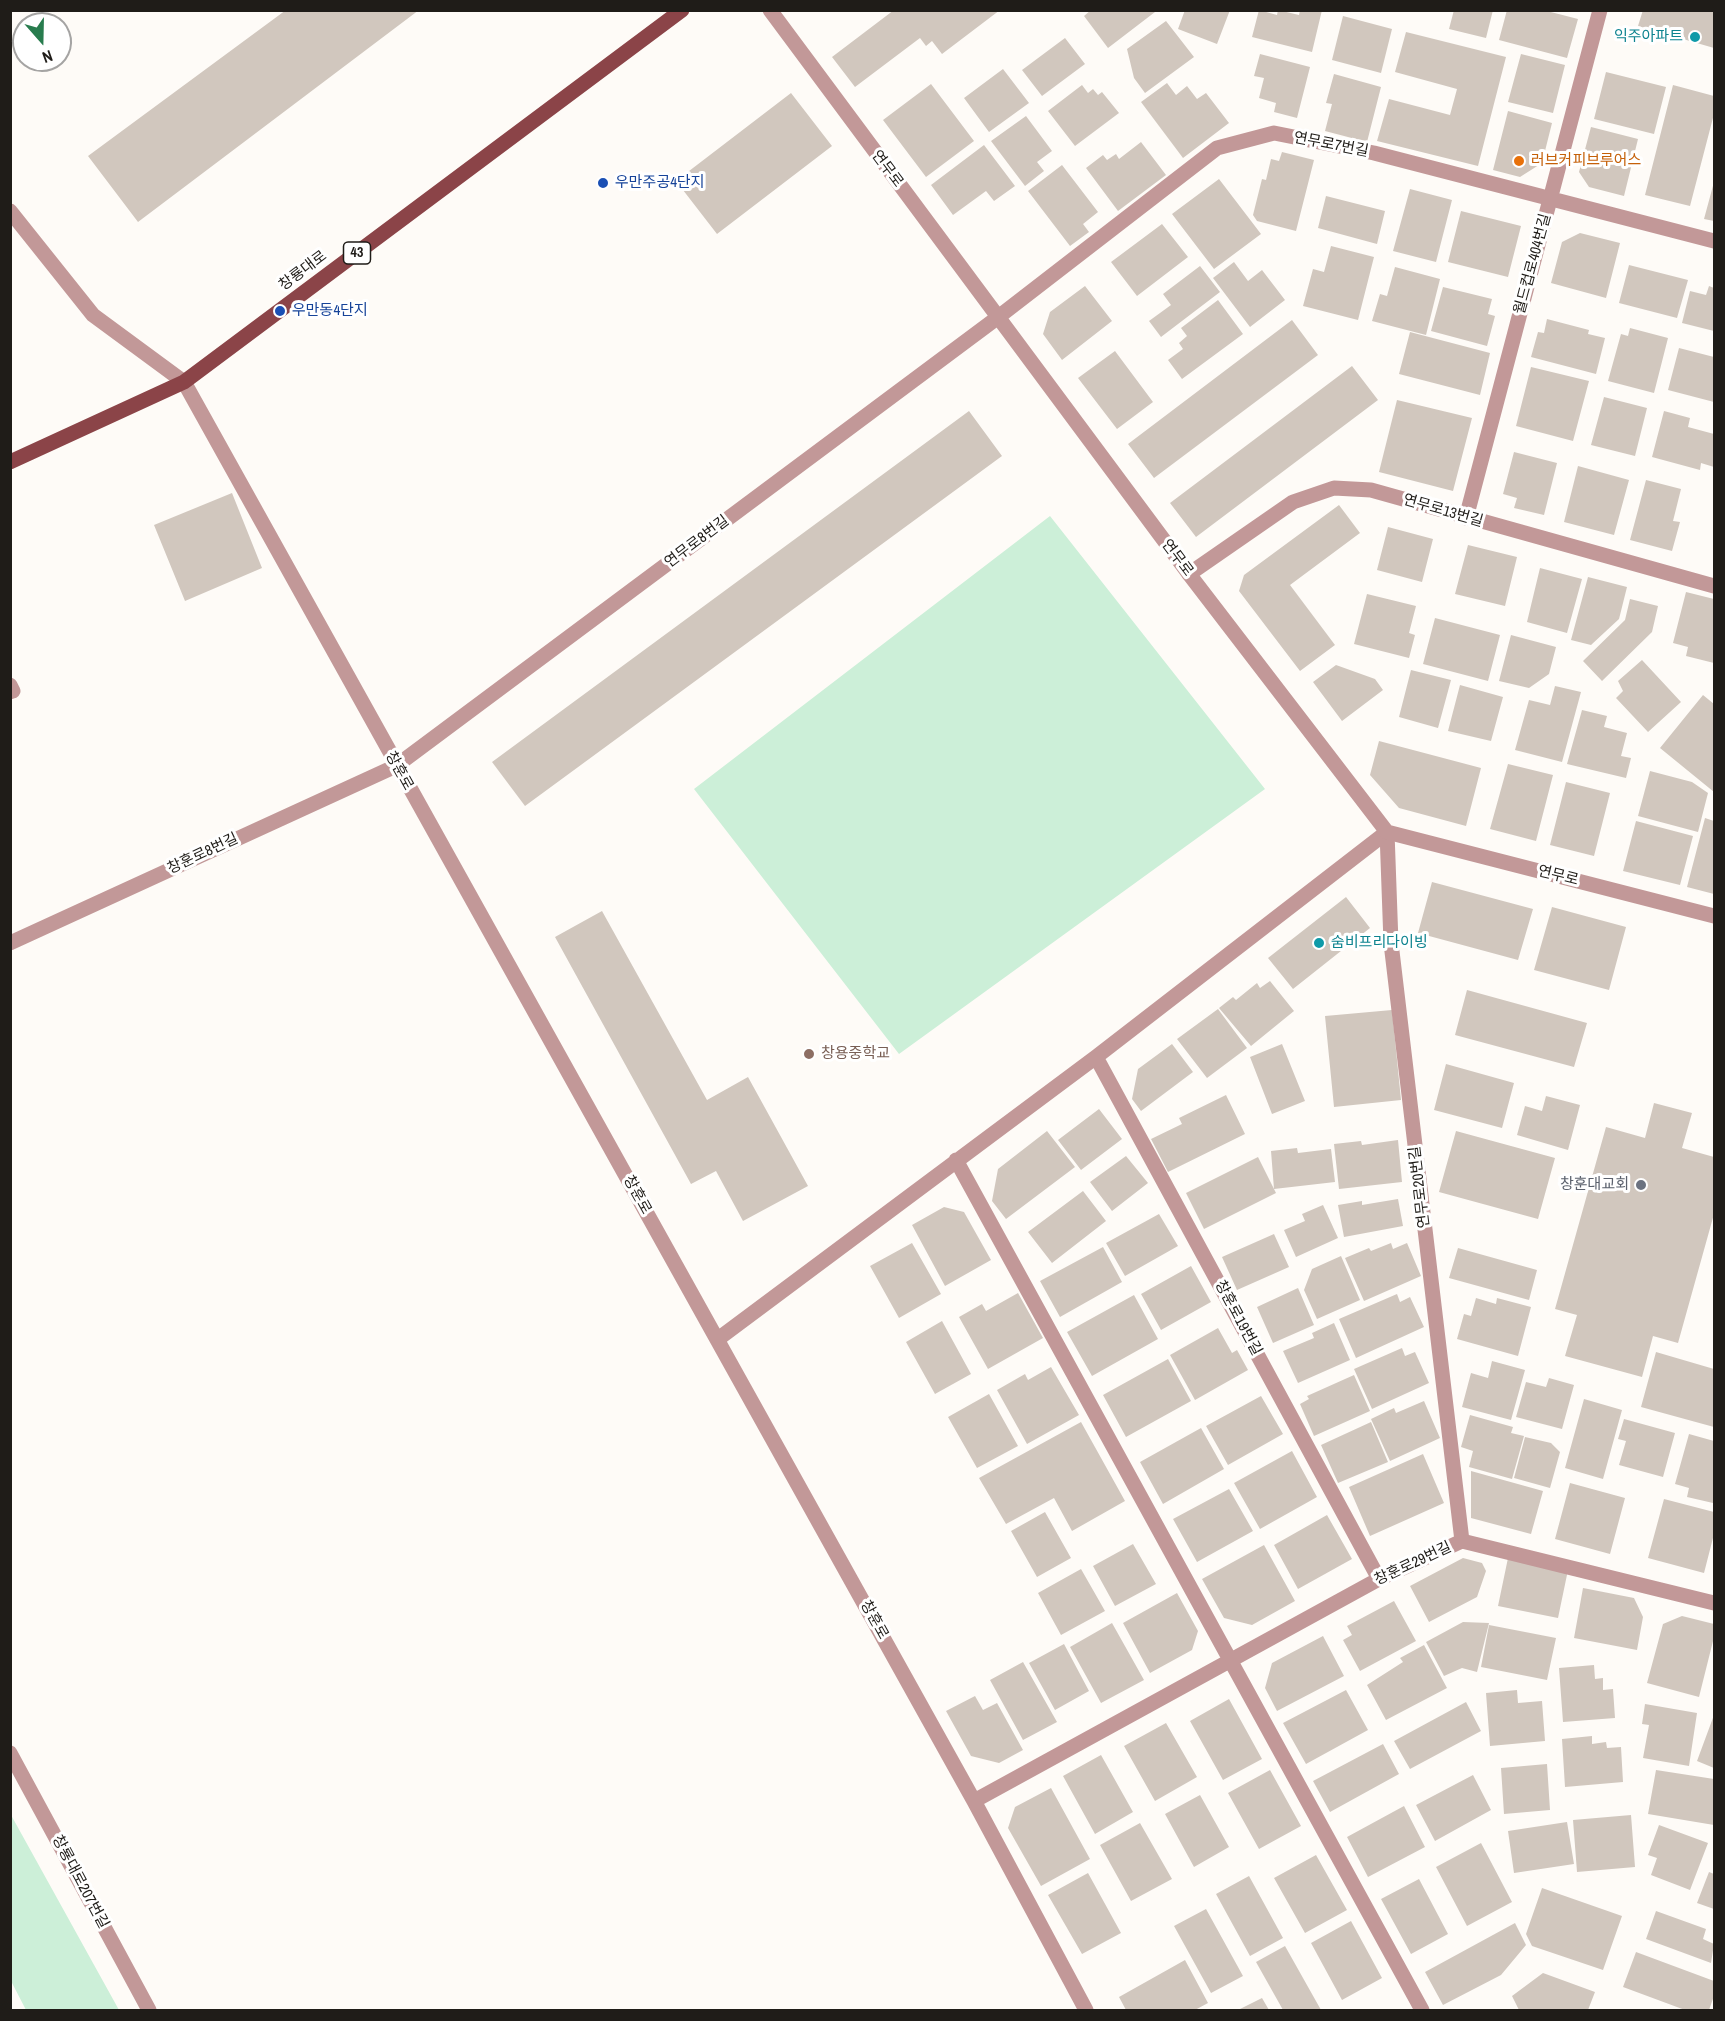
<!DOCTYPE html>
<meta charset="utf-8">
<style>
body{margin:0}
#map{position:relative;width:1725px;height:2021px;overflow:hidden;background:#fefbf7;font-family:"Archivo Narrow",sans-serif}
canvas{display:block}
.frame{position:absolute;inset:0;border:12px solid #1f1c18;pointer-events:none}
.north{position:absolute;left:12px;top:12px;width:60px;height:60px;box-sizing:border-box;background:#fff;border:2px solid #a5a4a3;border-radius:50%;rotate:160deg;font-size:16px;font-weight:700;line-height:24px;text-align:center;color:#1f1c18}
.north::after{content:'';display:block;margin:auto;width:21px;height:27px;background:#287c4e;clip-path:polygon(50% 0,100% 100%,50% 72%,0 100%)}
</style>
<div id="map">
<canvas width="1725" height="2021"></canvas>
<div class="frame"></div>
<div class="north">N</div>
</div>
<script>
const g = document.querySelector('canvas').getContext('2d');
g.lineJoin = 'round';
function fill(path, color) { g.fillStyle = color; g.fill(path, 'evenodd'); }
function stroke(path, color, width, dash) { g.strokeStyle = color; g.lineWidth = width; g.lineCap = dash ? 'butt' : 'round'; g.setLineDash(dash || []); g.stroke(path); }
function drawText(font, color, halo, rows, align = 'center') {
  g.font = font + ' "Archivo Narrow","Noto Sans KR",sans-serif'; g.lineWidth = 6; g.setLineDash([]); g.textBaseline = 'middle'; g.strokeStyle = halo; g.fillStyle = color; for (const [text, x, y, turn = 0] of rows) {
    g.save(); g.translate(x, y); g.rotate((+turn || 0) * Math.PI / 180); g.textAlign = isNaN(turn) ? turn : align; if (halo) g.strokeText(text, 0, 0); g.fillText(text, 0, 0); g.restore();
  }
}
const green = new Path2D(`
 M1050,516L1265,789L899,1054L694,789Z
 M11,1815L119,2010H26L11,1981Z`);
const building = new Path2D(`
 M286,10H419L138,222L88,156Z
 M894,10H1000L942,54L932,41L926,46L920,38L855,87L832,57Z
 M1091,10H1154L1155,12L1108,48L1084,16Z
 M1185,10H1230L1217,44L1178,29Z
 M1259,10L1277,15L1278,10L1299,15L1300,10H1322L1312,52L1252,37Z
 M1454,10H1493L1486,38L1449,29Z
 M1507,10H1543L1578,19L1567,58L1499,40Z
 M1643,10H1714V48L1638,26Z
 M1343,16L1392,29L1381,73L1332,60Z
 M1166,21L1194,57L1145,93L1134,78L1127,49Z
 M1406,32L1506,57L1478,166L1377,141L1389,99L1450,115L1457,89L1395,72Z
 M1065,38L1085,64L1042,96L1022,70Z
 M1260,54L1310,67L1297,118L1274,112L1276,103L1259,98L1264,78L1254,76Z
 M1521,54L1565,65L1553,113L1508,102Z
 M1003,69L1029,103L989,132L964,98Z
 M1606,72L1666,87L1654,134L1594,119Z
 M1334,74L1381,87L1367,142L1325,131L1332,104L1326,103Z
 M1167,83L1176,95L1187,86L1197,99L1206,93L1229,123L1183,158L1141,102Z
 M931,84L974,141L926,177L883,120Z
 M1082,85L1088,93L1093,89L1098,95L1102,92L1119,113L1075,146L1048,111Z
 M1673,85L1714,96V114L1690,206L1645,195Z
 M791,93L832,146L717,234L676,181Z
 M1508,111L1552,123L1542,163L1520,177L1493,170Z
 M1026,116L1052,151L1037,162L1044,171L1025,186L991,141Z
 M1591,127L1638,139L1624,196L1589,187L1579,172Z
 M1141,142L1166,175L1118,211L1086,168L1103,155L1107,160L1116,154L1119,159Z
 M984,145L1015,186L994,201L986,191L953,215L931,185Z
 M1282,152L1314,160L1296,231L1257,221L1253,215L1262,179L1266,180L1271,159L1279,161Z
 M1062,165L1098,212L1083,224L1089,232L1070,246L1028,191Z
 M1219,179L1261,234L1214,269L1172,214Z
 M1714,182V221L1704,219Z
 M1410,189L1452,200L1436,262L1393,251Z
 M1326,196L1385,211L1377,244L1318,228Z
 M1461,211L1521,226L1508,277L1448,262Z
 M1162,224L1188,257L1137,296L1111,262Z
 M1580,233L1620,243L1606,298L1551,283L1562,242Z
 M1331,246L1374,257L1358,320L1303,306L1313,269L1324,272Z
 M1234,262L1248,281L1262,270L1285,300L1250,327L1213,278Z
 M1629,265L1688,280L1677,318L1619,303Z
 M1200,266L1220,292L1161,337L1149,321L1171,305L1163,294Z
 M1395,267L1440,279L1426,335L1372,321L1380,294L1387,296Z
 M1085,286L1112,321L1062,360L1043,334L1050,312Z
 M1709,286L1714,288V331L1682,323L1690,291L1706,295Z
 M1443,287L1492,299L1488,314L1495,316L1487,346L1431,331Z
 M1218,300L1243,334L1182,379L1168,360L1183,349L1179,343L1187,336L1181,328Z
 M1547,319L1589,330L1588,334L1605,338L1596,374L1531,357L1538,332L1544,333Z
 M1292,320L1318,355L1154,478L1128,444Z
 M1630,328L1668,338L1654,393L1608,381L1621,334L1628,336Z
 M1410,332L1490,353L1480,395L1399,374Z
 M1679,348L1714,357V402L1668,390Z
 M1115,351L1153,402L1117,429L1078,378Z
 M1352,366L1378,400L1196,537L1170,503Z
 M1531,367L1589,381L1573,441L1516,426Z
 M1604,397L1647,408L1635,456L1591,445Z
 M1397,400L1472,418L1453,491L1379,472Z
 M969,411L1002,456L525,806L492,762Z
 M1664,411L1690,418L1688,427L1714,434V467L1701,463L1700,470L1652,457Z
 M1514,452L1557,463L1544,515L1514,508L1517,498L1503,494Z
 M1578,466L1629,480L1614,535L1564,522Z
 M1646,480L1681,489L1673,521L1680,522L1672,551L1630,540Z
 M232,493L262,568L185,601L154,525Z
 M1339,505L1360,533L1290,585L1335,645L1300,671L1239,591L1244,575Z
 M1388,527L1433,539L1422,582L1377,570Z
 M1468,545L1517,557L1505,606L1455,594Z
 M1540,568L1582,579L1567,633L1527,622Z
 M1588,577L1627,587L1619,619L1591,645L1571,640Z
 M1686,592L1714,599V663L1686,656L1688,647L1673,643Z
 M1367,594L1416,606L1409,633L1415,635L1409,658L1354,644Z
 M1630,599L1658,606L1652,632L1602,681L1583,661L1625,620Z
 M1435,618L1500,635L1488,681L1423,664Z
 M1511,635L1556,647L1549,674L1529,688L1499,681Z
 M1642,660L1681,702L1648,732L1616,698L1623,691L1618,681Z
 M1336,665L1375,679L1383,690L1342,721L1313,682Z
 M1411,670L1451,680L1438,728L1399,717Z
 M1460,685L1503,697L1491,741L1448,731Z
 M1555,686L1581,692L1562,762L1515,750L1529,700L1550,705Z
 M1703,695L1714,704V792L1660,748Z
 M1582,710L1607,716L1604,727L1627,733L1621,756L1631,758L1626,778L1567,764Z
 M1379,741L1481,768L1466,826L1399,808L1370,775Z
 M1508,764L1553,775L1536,841L1490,829Z
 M1650,771L1692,782L1708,793L1698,832L1638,816Z
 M1566,782L1610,793L1594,856L1550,845Z
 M1705,818L1714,821V894L1687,887Z
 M1636,821L1693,836L1680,885L1623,871Z
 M1432,882L1533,909L1518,960L1418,933Z
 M1346,897L1370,928L1293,989L1268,958Z
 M1552,907L1626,927L1609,990L1534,970Z
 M602,911L707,1100L748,1077L808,1186L743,1221L716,1171L691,1184L555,937Z
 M1270,981L1294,1011L1251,1046L1219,1008L1233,997L1236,1000L1257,983L1260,988Z
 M1467,990L1587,1023L1574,1067L1455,1035Z
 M1218,1009L1247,1048L1207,1078L1177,1039Z
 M1392,1010L1401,1100L1334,1107L1325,1016Z
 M1172,1044L1193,1072L1141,1111L1132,1099L1138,1069Z
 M1282,1044L1305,1101L1272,1114L1250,1057Z
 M1446,1064L1514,1083L1502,1128L1434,1110Z
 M1226,1095L1245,1134L1168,1172L1151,1139L1182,1124L1179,1118Z
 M1546,1096L1580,1105L1568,1150L1517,1135L1525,1106L1542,1111Z
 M1654,1103L1692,1113L1682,1148L1714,1157V1214L1678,1343L1653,1336L1642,1377L1565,1356L1577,1315L1555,1309L1606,1127L1645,1138Z
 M1099,1109L1122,1139L1081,1170L1058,1140Z
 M1047,1131L1075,1167L1006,1219L992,1201L998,1169Z
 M1456,1131L1555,1158L1538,1219L1439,1192Z
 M1398,1140L1402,1182L1339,1189L1334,1144L1361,1141L1362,1145Z
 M1297,1148L1298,1153L1331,1149L1335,1182L1274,1189L1271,1151Z
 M1126,1156L1148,1183L1112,1211L1090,1182Z
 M1258,1157L1276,1193L1204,1229L1186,1193Z
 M1083,1191L1106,1221L1052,1263L1028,1232Z
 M1398,1199L1403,1226L1344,1237L1338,1205L1362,1201V1205Z
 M1323,1205L1338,1238L1296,1257L1284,1230L1305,1221L1302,1214Z
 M944,1207L964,1212L991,1260L945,1286L912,1225Z
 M1159,1214L1178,1246L1125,1276L1106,1243Z
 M1274,1234L1289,1267L1237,1290L1222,1257Z
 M912,1243L941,1294L899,1318L870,1266Z
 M1391,1243L1393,1249L1407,1243L1421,1276L1364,1301L1345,1258L1369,1248L1371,1251Z
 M1103,1247L1122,1282L1060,1317L1040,1281Z
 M1458,1248L1537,1270L1529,1300L1449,1278Z
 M1341,1256L1360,1300L1317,1319L1304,1290L1312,1269Z
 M1191,1266L1211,1302L1161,1330L1141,1294Z
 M1298,1288L1314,1325L1273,1343L1257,1307Z
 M1018,1293L1043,1338L988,1369L959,1317L982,1304L986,1311Z
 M1397,1294L1400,1302L1410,1297L1424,1327L1356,1358L1339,1319Z
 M1134,1295L1158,1339L1092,1376L1067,1332Z
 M1476,1298L1496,1304L1497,1298L1531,1307L1518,1356L1457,1339L1464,1314L1471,1316Z
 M942,1321L971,1374L935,1394L906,1342Z
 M1334,1323L1350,1360L1298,1383L1283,1351L1314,1338L1312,1333Z
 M1218,1328L1232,1353L1237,1350L1248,1370L1195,1400L1170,1355Z
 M1402,1348L1405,1356L1415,1352L1429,1383L1372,1409L1354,1369Z
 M1656,1352L1714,1369V1427L1641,1407Z
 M1168,1359L1191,1401L1126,1437L1103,1395Z
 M1492,1361L1525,1370L1511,1420L1462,1407L1471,1373L1488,1378Z
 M1051,1367L1079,1415L1027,1444L997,1390L1025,1374L1028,1380Z
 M1354,1375L1370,1411L1314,1436L1300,1404L1309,1399L1307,1396Z
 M1549,1378L1574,1385L1562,1429L1516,1417L1526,1382L1546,1387Z
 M989,1394L1018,1446L977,1468L948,1417Z
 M1261,1396L1283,1434L1228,1465L1206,1426Z
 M1584,1399L1622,1410L1603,1479L1565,1468Z
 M1424,1401L1440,1438L1390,1461L1371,1419L1394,1408L1396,1413Z
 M1470,1415L1513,1427L1511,1433L1524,1436L1512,1479L1469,1467L1473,1451L1461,1447Z
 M1624,1419L1675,1433L1663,1477L1619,1465L1626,1441L1618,1439Z
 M1081,1422L1125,1501L1072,1531L1054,1498L1006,1524L979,1478Z
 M1371,1422L1388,1462L1338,1483L1321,1445Z
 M1201,1428L1224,1469L1163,1504L1140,1462Z
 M1689,1434L1714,1441L1713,1503L1687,1497L1689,1488L1675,1484Z
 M1525,1437L1551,1443L1560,1452L1550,1488L1514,1478Z
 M1292,1451L1317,1497L1260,1529L1234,1483Z
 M1423,1454L1444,1503L1370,1536L1349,1487Z
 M1471,1471L1543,1491L1531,1534L1471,1518Z
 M1570,1483L1625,1498L1610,1554L1555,1539Z
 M1229,1489L1253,1531L1197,1562L1173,1519Z
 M1664,1499L1714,1512V1534L1704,1573L1648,1558Z
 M1045,1512L1071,1558L1037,1577L1011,1531Z
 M1327,1515L1352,1559L1298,1589L1274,1545Z
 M1133,1544L1156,1584L1115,1606L1093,1566Z
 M1264,1545L1295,1601L1252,1625L1224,1618L1202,1579Z
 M1463,1558L1482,1563L1486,1571L1477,1597L1429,1622L1410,1586Z
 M1508,1558L1568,1570L1558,1618L1498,1606Z
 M1081,1569L1105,1611L1061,1635L1038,1593Z
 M1583,1588L1634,1598L1643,1617L1637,1650L1574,1638Z
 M1177,1593L1198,1631L1192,1650L1150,1673L1123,1623Z
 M1394,1601L1416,1641L1360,1671L1343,1640L1352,1635L1347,1626Z
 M1682,1616L1714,1624V1637L1699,1697L1647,1683L1663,1624Z
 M1463,1622L1489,1623L1477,1672L1462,1668L1444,1676L1426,1642Z
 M1112,1623L1144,1680L1101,1703L1070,1647Z
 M1489,1625L1556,1638L1547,1680L1481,1667Z
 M1323,1636L1344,1676L1277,1711L1265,1688L1272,1663Z
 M1064,1644L1089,1691L1055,1710L1029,1663Z
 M1424,1645L1447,1688L1386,1720L1367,1685L1403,1662L1400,1658Z
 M1023,1662L1057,1722L1023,1740L990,1680Z
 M1594,1665L1595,1679L1603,1678V1690L1613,1689L1615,1718L1563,1722L1559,1668Z
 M1346,1690L1368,1730L1306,1764L1283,1723Z
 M1517,1690L1518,1703L1542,1701L1545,1741L1490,1746L1486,1693Z
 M975,1696L983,1710L997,1703L1023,1750L999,1763L971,1756L946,1711Z
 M1229,1699L1262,1759L1223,1780L1190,1721Z
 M1466,1702L1481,1731L1410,1769L1394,1741Z
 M1645,1704L1697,1713L1689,1766L1643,1758L1649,1725L1642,1724Z
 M1714,1715V1768L1697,1761Z
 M1166,1723L1197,1777L1155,1801L1124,1746Z
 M1592,1736V1744L1606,1742L1607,1748L1621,1747L1623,1782L1565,1787L1562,1739Z
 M1383,1744L1399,1774L1330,1812L1313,1781Z
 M1101,1755L1133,1812L1095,1834L1063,1776Z
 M1547,1764L1550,1810L1504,1814L1501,1768Z
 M1270,1770L1301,1826L1259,1849L1228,1793Z
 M1656,1770L1714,1779V1825L1648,1814Z
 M1473,1775L1491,1810L1435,1841L1416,1805Z
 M1051,1788L1090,1859L1041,1886L1008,1828L1015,1807Z
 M1200,1795L1229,1847L1194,1867L1165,1814Z
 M1404,1806L1425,1847L1368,1877L1347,1837Z
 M1631,1815L1635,1867L1577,1872L1573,1820Z
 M1567,1822L1574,1864L1514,1873L1508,1831Z
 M1140,1823L1172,1879L1131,1901L1100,1845Z
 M1659,1825L1708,1843L1690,1890L1651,1875L1657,1858L1648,1855Z
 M1481,1843L1512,1902L1467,1926L1436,1867Z
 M1316,1855L1347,1910L1305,1933L1274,1878Z
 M1709,1872L1714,1874V1909L1697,1903Z
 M1088,1873L1121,1933L1082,1954L1048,1895Z
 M1249,1876L1283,1938L1250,1956L1216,1894Z
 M1419,1879L1448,1934L1411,1954L1381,1899Z
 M1542,1888L1622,1916L1603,1970L1532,1946L1526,1934Z
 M1206,1909L1243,1976L1211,1993L1174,1926Z
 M1656,1911L1706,1929L1703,1939L1714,1944L1711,1963L1646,1939Z
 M1351,1921L1382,1978L1342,2000L1311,1943Z
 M1515,1923L1526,1945L1501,1975L1443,2005L1425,1972Z
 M1285,1946L1321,2010H1283L1256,1962Z
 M1636,1952L1714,1981V1996L1709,2010H1685L1623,1987Z
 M1185,1960L1208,2003L1195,2010H1126L1119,1997Z
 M1543,1973L1595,1992L1588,2010H1519L1512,1996Z
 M1262,1998L1269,2010H1238Z`);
const service = new Path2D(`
 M10,685L13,691L10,692`);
const minor = new Path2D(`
 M10,211L93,315L184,382L974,1801L1086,2010
 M1466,518L1600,10
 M1189,574L1293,502L1334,488L1371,490L1714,586
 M1387,832L1391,943L1462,1541
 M10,943L396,766L997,318L1217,148L1274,133L1374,153L1714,241
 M1096,1057L1379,1579
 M956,1160L1422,2010
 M718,1339L1096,1057L1387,832
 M10,1753L149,2010
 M974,1801L1379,1579L1462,1541L1714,1603`);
const tertiary = new Path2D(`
 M770,10L1189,574L1387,832L1714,916`);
const primary = new Path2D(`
 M10,462L184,382L682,10`);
const markers = [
 [1695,37,6,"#0f9aa8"],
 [1519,161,6,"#e8710a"],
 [603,183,6,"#1a4fb4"],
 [280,311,6,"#1a4fb4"],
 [1319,943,6,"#0f9aa8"],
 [809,1054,6,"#8d6e63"],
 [1641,1185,6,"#6b7280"]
];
const shields = [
 [357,253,27]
];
const shieldNames = [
 ["43",357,253]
];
const cultureNames = [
 ["익주아파트",1683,37],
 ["숨비프리다이빙",1331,943,"left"]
];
const streetNames = [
 ["연무로7번길",1331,145,11],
 ["연무로",887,169,53],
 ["월드컵로404번길",1533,264,-75],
 ["창룡대로",303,271,-37],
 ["연무로13번길",1443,511,16],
 ["연무로8번길",697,542,-37],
 ["연무로",1177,558,53],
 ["창훈로",399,771,61],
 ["창훈로8번길",203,854,-25],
 ["연무로",1558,876,14],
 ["연무로20번길",1420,1187,-97],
 ["창훈로",637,1195,61],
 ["창훈로19번길",1238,1318,62],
 ["창훈로29번길",1413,1564,-25],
 ["창훈로",874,1620,61],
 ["창룡대로207번길",80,1882,62]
];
const foodNames = [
 ["러브커피브루어스",1531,161]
];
const transitNames = [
 ["우만주공4단지",615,183],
 ["우만동4단지",292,311]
];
const educationNames = [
 ["창용중학교",821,1054]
];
const worshipNames = [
 ["창훈대교회",1629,1185]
];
fill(green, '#ccefd8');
fill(building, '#d1c7be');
stroke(service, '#c29898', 15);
stroke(minor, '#c29898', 15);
stroke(tertiary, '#c29898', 15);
stroke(primary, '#8b4448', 15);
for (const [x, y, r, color] of markers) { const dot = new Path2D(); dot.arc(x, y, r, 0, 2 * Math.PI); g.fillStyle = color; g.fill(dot); stroke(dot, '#fff', 2); }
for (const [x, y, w] of shields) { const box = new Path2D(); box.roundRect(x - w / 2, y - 11, w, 22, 4.5); g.fillStyle = '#fff'; g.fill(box); stroke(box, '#1f1c18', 1.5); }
drawText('bold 14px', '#1f1c18', null, shieldNames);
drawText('15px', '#0d838f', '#fff', cultureNames, 'right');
drawText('15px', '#1f1c18', '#fff', streetNames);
drawText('15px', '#c56008', '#fff', foodNames, 'left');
drawText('15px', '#164399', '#fff', transitNames, 'left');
drawText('15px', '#785e54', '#fff', educationNames, 'left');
drawText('15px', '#5b616d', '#fff', worshipNames, 'right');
</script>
